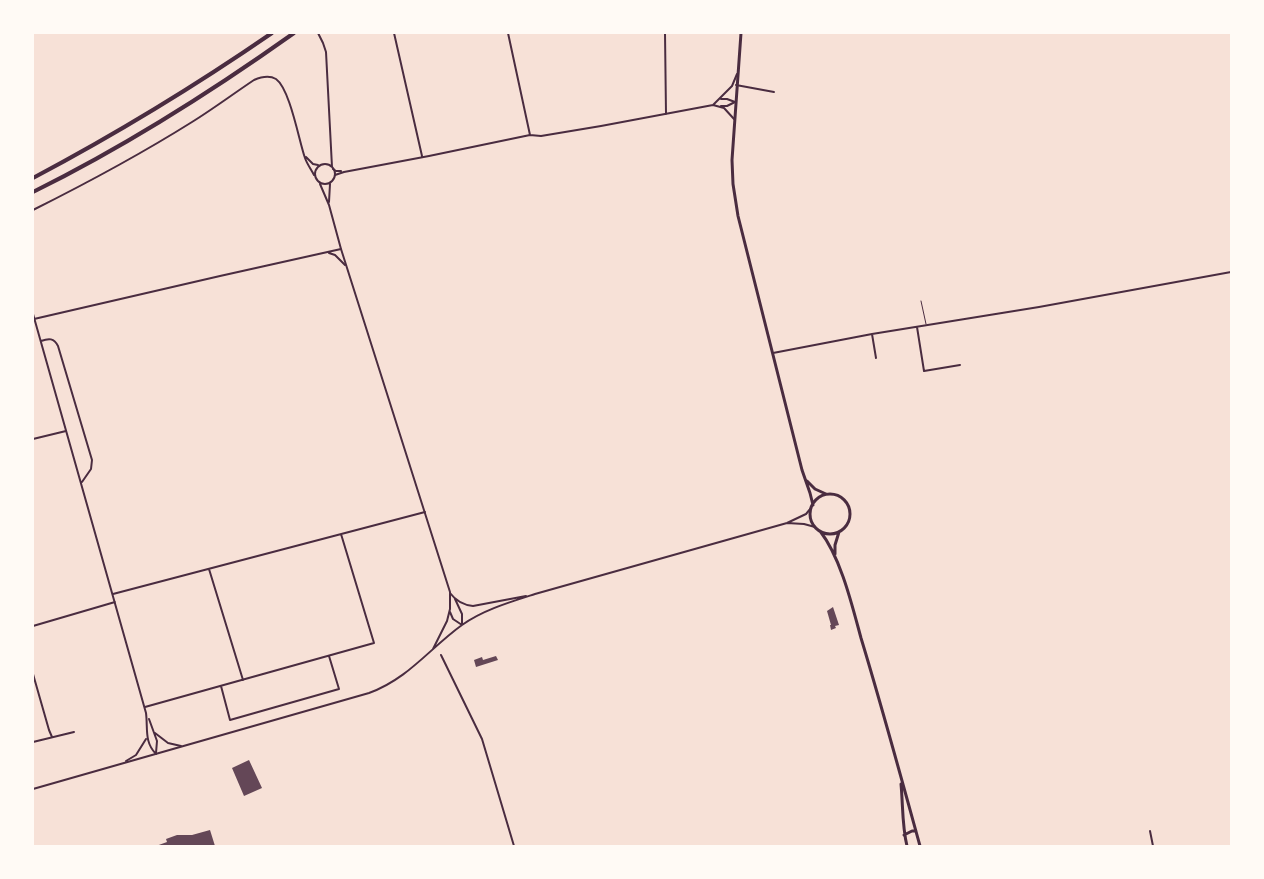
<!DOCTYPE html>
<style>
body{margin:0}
#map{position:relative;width:1264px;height:879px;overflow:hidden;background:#f7e1d7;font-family:"PT Sans Narrow",sans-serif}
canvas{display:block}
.frame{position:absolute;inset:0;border:34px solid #fffaf5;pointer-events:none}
</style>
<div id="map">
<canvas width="1264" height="879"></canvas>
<div class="frame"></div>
</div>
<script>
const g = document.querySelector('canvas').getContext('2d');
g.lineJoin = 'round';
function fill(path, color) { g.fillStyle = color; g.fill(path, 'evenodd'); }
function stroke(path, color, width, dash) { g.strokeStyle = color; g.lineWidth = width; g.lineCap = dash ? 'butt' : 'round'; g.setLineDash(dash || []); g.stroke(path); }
const building = new Path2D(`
 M833,607L839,625L835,626L836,628L831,630L830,625H831L827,611Z
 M496,656L498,660L476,667L474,660L482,657L483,660Z
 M249,760L262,788L244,796L232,768Z
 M210,830L215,846H156L167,842L166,839L177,835H192Z`);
const service = new Path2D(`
 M921,301L926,324`);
const minor = new Path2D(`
 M394,33L422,156
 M508,33L530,135
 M665,33L666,114
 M736,85L774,92
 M721,99H727L735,102
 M713,105L732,86L737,74
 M721,106H727L735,102
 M333,169L336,171H341
 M335,175L344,172L429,156L530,135L541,136L601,126L713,105L724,108L734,119
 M329,253L335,255L345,265
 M33,314L146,713C148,728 144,742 156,754
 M34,319L220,276L341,249
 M917,327L924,371L960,365
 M872,334L876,358
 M41,341C49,338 54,338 58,346L92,460L91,469L82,482
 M773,353L872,334L1039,307L1231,272
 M33,439L66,431
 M209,569L243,680
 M113,594L425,512
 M33,626L115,602
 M441,655L482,739L514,846
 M33,674L49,730L52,737
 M221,686L230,720L339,689L329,656
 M145,707L374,643L341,534
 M149,719L157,741L156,753
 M155,733L168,743L181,746
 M33,742L74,732
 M126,761L136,755L146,739
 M1150,831L1153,846`);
const tertiary = new Path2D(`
 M318,33L323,43L326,52L332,167
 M306,157L313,164L318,165
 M315 174a10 10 0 1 1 20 0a10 10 0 1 1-20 0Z
 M320,184L329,205L341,249L450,592V609L447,621L433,649
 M329,202L330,184
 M33,210C87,183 141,154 192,122C213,109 233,94 254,80C261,77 269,75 276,79C290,89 299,141 305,158C307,164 311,169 314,175
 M787,523L804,524L815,527
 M450,593C456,601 463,605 473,606L526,596
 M455,599L462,614V625
 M450,612L453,619L462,625
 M33,789L369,693C408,679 430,648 462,625C483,610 510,602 535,594L787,523L806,514L811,508`);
const primary = new Path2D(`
 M741,33L732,160L733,184L738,216L802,470L810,493L813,505
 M807,481L815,489L826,494
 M810 514a20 20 0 1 1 40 0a20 20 0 1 1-40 0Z
 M820,531C841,558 852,605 861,638C882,707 901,777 920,846
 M835,554V545L839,532
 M901,784C903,805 902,826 907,846
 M904,835L912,831H916`);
const motorway = new Path2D(`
 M33,178C116,134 195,86 272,33
 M33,192C124,147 211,92 294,33`);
fill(building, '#644757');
stroke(service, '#4a2c40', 1);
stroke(minor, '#4a2c40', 2);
stroke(tertiary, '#4a2c40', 2);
stroke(primary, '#4a2c40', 3);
stroke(motorway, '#4a2c40', 4);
</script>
